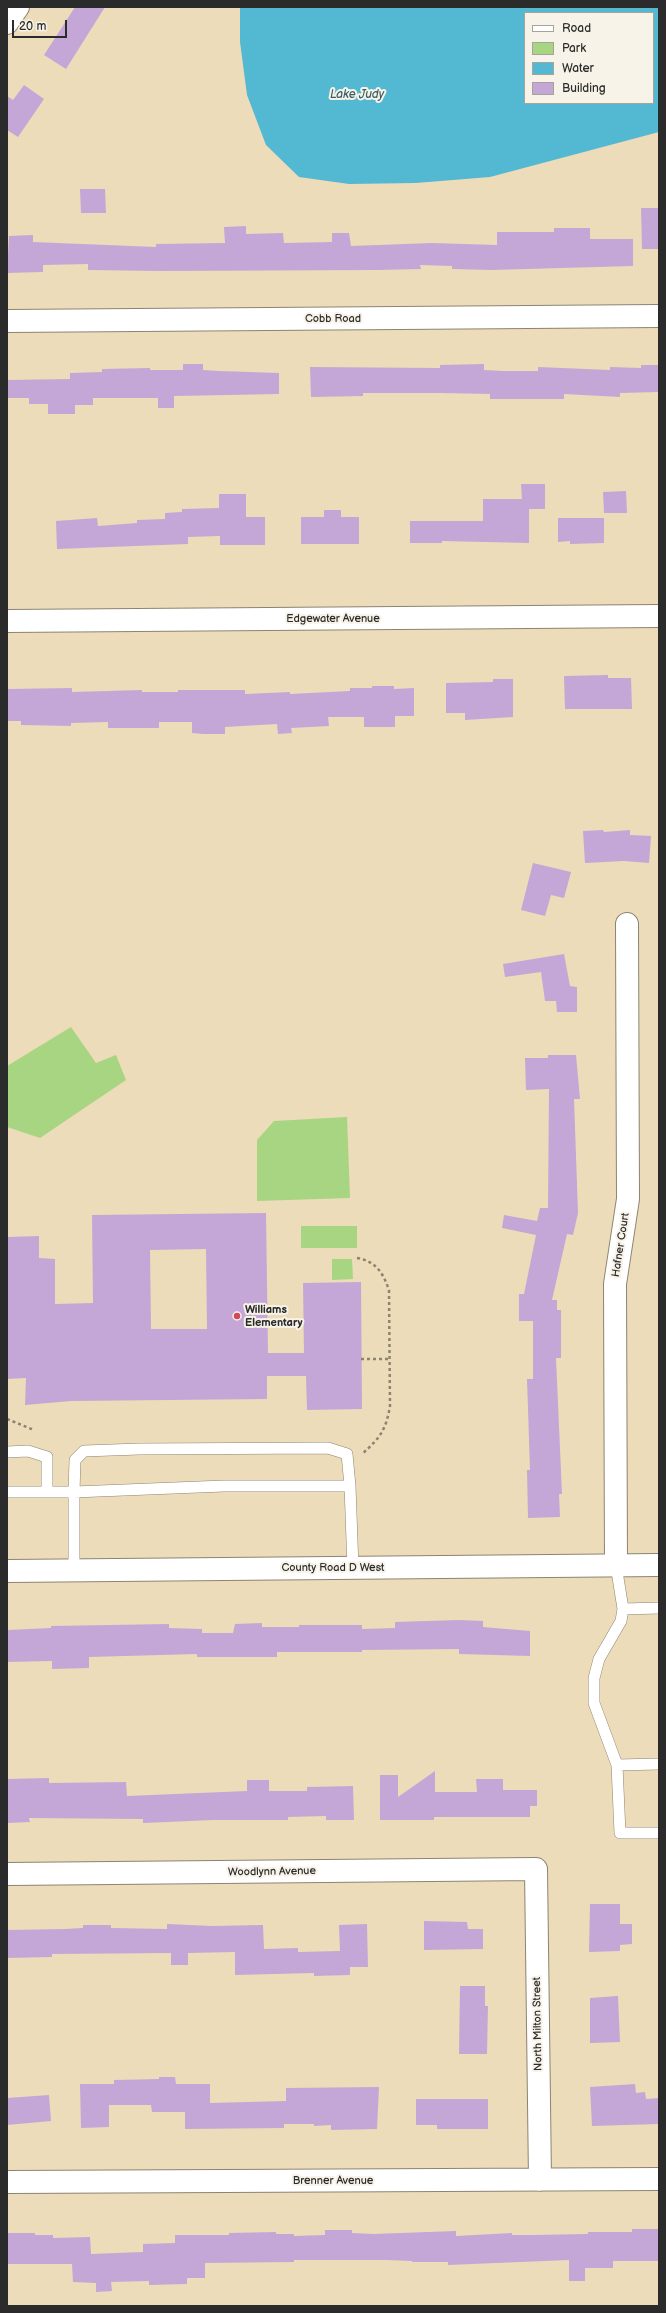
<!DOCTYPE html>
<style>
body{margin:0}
#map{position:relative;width:666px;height:2313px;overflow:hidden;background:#eddcb9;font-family:"Balsamiq Sans",sans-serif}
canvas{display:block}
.frame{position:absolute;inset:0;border:8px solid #2b2b2b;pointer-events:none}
.legend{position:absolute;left:524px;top:12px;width:130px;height:92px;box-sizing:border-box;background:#f7f3e8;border:1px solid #a5a39c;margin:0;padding:5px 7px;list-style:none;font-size:12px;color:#2b2b2b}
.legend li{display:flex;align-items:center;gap:8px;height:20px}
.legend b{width:20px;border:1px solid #a5a39c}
.scale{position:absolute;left:12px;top:20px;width:55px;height:18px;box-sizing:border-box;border:2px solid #2b2b2b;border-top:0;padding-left:5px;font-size:12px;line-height:14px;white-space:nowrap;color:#2b2b2b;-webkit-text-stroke:3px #f7f3e8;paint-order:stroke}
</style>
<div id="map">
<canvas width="666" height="2313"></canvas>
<div class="frame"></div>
<ul class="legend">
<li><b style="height:5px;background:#fff"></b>Road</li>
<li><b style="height:11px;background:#a8d582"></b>Park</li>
<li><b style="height:11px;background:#53b8d2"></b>Water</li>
<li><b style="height:11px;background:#c4a7d6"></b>Building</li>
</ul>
<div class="scale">20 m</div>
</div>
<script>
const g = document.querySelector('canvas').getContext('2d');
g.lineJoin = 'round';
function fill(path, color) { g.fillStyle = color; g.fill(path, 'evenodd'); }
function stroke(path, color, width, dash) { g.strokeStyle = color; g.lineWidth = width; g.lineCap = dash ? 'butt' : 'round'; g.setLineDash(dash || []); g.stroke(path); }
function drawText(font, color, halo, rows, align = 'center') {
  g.font = font + ' "Balsamiq Sans",sans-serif'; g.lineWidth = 4; g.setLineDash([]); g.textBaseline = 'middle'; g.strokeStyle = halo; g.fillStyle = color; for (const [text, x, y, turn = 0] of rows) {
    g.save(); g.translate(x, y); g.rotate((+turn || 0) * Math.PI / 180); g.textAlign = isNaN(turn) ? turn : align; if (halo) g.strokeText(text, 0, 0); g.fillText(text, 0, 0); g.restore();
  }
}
const green = new Path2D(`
 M71,1027L96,1063L116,1055L126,1080L40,1138L7,1127V1066Z
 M347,1117L350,1198L257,1201V1140L274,1121Z
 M301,1226H357V1248H301Z
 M332,1259H352L353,1279L332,1280Z`);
const water = new Path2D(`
 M240,7H659V132L490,177L416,183L349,184L299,177L266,145L247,95L240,42ZM525,13H653V103H525Z`);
const building = new Path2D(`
 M75,7H105L66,69L44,55Z
 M24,85L44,99L18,137L7,130V96L13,100Z
 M80,189H105L106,213H81Z
 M641,208H659V249H642Z
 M246,226V234L283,233L284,243L332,242V233H349L351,246L432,243L497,245V232H554V228H590V239H633V266L491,270L452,269V266L420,265L421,269L377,270L159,271L88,270V264L43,265V272L7,273L9,236L33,235V242L156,247V244L225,243L224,227Z
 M183,364H203V370L219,371L279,373V394L174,396V408H158V398H93V405H75V414H48V404H29V398H7V380L70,379V373L102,372V369L150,368V370H183Z
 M484,364V370L504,371H538V367L610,370V367L641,368V365H659V392L620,393V397L564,394V399H490V394L441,393H363V396L311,397L310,367L440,368V365Z
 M521,484H545V509H529V543L442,541V543H410V521H483V499H522Z
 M626,491L627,513H604L603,492Z
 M219,494H246V517H265V545H220V536L188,537V544L57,549L56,521L97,518L98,526L137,523V520L165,519V513L182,512V509L219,508Z
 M324,510H341V517H359V544H301V517H324Z
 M558,518H604V543L570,544V541L558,542Z
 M608,675V678H631L632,709H565L564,676Z
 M493,679H513V717L465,720V713H446V683L493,682Z
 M372,686H394V689L414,688V716H395V727H364V717H328L329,726L291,728L292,733L278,734L277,724L225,727V734H203L192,733V722H159V728H108V722L71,723V726L21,725V721H7V689L72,688V692L142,690V692H178V690H245V694L290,692V694L350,691V688H372Z
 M603,830L604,832L630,830V835L651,836L649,863L624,861L585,863L583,831Z
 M533,863L571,872L564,898L551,895L545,916L521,910Z
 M564,954L570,986L577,987V1012H557L556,1001H545L541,972L505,977L503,964Z
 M548,1055H576L580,1099H574L578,1213L573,1235L567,1234L552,1300H557V1310H561V1358H556L562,1494H559L560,1517L528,1518L527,1470H530L527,1379H533V1321H519V1294H524L536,1235L502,1228L504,1215L537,1221L540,1208H548L549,1089L526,1090L525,1058H548Z
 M266,1213L268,1353H304L303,1283L361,1282L362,1409L307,1410L306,1376H267V1399L71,1401L25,1405L26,1378L7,1379V1237L39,1236V1258L55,1259V1304L93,1303L92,1215ZM206,1249L207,1329H151L150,1250Z
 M459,1620L483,1621V1627L530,1631V1656L459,1654V1649L362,1650V1652H277V1657H197V1654L89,1657V1668L52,1669V1661L7,1662V1630L51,1628V1626L169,1624V1628L202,1629V1633H233L235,1624L262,1623V1627H299V1625H362V1629L395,1628V1622Z
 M435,1771V1792H477L476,1779H503V1790H537V1806H530V1817H434V1820H380V1775H398V1797Z
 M49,1778V1783L126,1782L127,1796L247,1791V1780H269V1791H307V1787L353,1786L354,1820H326V1816L288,1817V1820H213L143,1823V1819L29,1818L30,1822L7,1823V1779Z
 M590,1904H620V1924H632V1944L620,1945V1951L589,1952Z
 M424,1921L467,1922L468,1929H483V1949L424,1950Z
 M167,1924L212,1926L263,1925L264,1949L298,1948V1952L340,1951L339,1925L367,1924L368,1967H350V1975L314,1976V1973L235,1975V1952L188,1953V1965H171V1953L52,1954V1957L7,1958V1930L65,1929L83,1928V1925H111V1928L167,1929Z
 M460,1986H485V2006H488L487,2054H459Z
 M618,1996L620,2042L590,2043V1998Z
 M159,2077H175L176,2084H210V2103L286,2101V2088L379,2087L377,2129L331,2130V2125L314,2126V2124H284V2128L185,2129V2112H152L151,2105H109V2127L81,2128L80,2084H114V2080L159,2079Z
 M635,2084L636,2093L645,2092L646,2099L659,2098V2124L592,2126L590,2087Z
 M49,2095L51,2121L7,2125V2098Z
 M416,2099H488V2129H437V2125H416Z
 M632,2229H659V2261H613V2268H585V2281H569V2260L448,2265V2262H412V2261L387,2260H294V2262L205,2263V2278H187V2284L149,2285V2281L111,2282L112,2291L96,2292V2283L73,2282L72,2264H7V2233H35V2235H53V2238L90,2237L91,2254L143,2252V2244L175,2243V2235H229V2233L276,2232V2234H294V2236L325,2235V2230H352V2233L373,2234L456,2231V2236L512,2233V2235H534L588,2234V2232H632Z`);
const path = new Path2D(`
 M357,1258C376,1261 383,1273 389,1290L390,1406C386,1430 380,1438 362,1454
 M361,1359H389
 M7,1419L34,1430`);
const service = new Path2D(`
 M7,1452L28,1451L47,1457V1492
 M350,1486L347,1454L328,1448L139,1449L84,1451L75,1460L74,1492L224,1486H350L353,1568
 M7,1492H74V1570
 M616,1565L623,1609L621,1621L599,1659L594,1678V1703L617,1765L620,1833H659
 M623,1609L659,1608
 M617,1765L659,1764`);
const minor = new Path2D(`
 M7,23L18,7
 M7,321L659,316
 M7,621L659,616
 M616,1565L615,1284L628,1199L627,924
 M7,1874L536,1869L540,2180
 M7,2182L659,2179`);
const tertiary = new Path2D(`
 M7,1571L659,1565`);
const markers = [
 [237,1316,4,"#d1495b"]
];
const streetNames = [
 ["Cobb Road",333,319],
 ["Edgewater Avenue",333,619],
 ["Hafner Court",621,1245,-81],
 ["County Road D West",333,1568],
 ["Woodlynn Avenue",272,1872,-1],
 ["North Milton Street",538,2024,-91],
 ["Brenner Avenue",333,2181]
];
const poiNames = [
 ["Williams",245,1310],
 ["Elementary",245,1323]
];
const waterNames = [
 ["Lake Judy",357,95]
];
fill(green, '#a8d582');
fill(water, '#53b8d2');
fill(building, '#c4a7d6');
stroke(service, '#8c8472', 12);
stroke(minor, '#8c8472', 24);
stroke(tertiary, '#8c8472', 24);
stroke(path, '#8c8472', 2.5, [3, 3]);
stroke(service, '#fff', 11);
stroke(minor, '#fff', 22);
stroke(tertiary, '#fff', 22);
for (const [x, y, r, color] of markers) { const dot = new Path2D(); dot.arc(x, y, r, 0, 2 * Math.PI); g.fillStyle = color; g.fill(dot); stroke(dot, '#f7f3e8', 1.5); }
drawText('11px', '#2b2b2b', '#f7f3e8', streetNames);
drawText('bold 11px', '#2b2b2b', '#f7f3e8', poiNames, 'left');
drawText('italic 12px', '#395c65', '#f7f3e8', waterNames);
</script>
